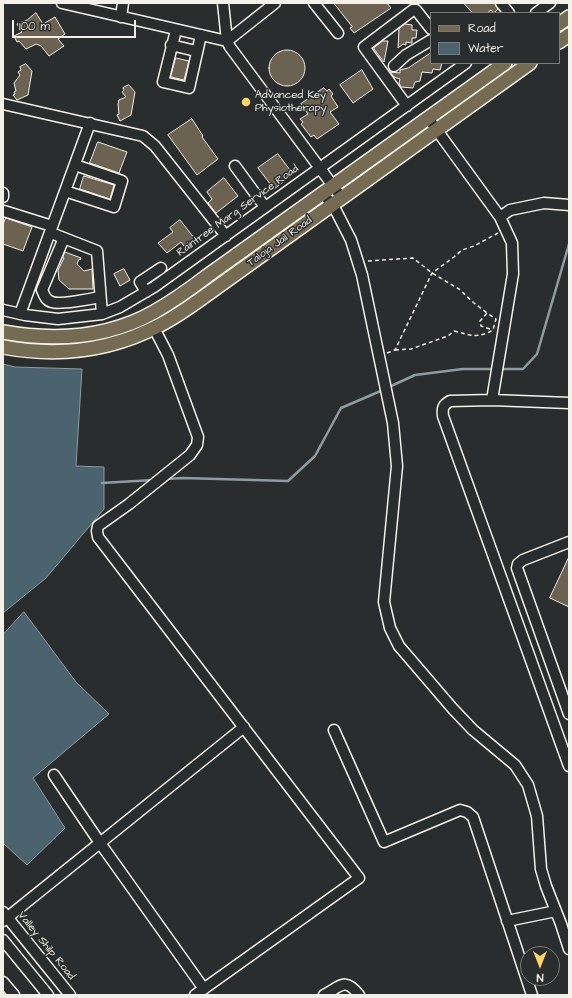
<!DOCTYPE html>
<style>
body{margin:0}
#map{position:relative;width:572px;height:998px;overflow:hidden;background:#2a2d2e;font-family:"Architects Daughter",sans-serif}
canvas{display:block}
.frame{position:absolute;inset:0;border:4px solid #f4f1e8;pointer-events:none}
.legend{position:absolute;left:430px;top:12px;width:130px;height:52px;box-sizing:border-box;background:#2a2d2e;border:1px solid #7b7b78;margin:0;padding:5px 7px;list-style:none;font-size:12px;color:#f4f1e8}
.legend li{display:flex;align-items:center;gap:8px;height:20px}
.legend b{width:20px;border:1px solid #7b7b78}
.north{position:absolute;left:520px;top:946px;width:40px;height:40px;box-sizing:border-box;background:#2a2d2e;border:1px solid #7b7b78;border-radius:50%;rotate:180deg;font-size:11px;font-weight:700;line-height:16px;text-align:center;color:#f4f1e8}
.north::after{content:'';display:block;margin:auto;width:14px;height:18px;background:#ffd166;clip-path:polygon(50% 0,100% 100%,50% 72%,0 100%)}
.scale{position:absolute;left:12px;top:20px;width:124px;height:18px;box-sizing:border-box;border:2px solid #f4f1e8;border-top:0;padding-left:5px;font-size:12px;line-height:14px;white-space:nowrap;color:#f4f1e8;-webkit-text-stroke:3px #2a2d2e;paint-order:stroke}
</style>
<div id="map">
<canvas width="572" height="998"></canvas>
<div class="frame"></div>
<ul class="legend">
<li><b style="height:5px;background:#746b52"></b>Road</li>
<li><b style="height:11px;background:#4a636e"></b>Water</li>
</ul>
<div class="north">N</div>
<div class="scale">100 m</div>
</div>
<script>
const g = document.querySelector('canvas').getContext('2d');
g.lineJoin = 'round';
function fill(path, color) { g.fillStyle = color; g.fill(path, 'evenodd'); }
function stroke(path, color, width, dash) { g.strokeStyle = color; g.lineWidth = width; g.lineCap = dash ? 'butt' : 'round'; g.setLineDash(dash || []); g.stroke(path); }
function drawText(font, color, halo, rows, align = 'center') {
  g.font = font + ' "Architects Daughter",sans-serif'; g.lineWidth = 3; g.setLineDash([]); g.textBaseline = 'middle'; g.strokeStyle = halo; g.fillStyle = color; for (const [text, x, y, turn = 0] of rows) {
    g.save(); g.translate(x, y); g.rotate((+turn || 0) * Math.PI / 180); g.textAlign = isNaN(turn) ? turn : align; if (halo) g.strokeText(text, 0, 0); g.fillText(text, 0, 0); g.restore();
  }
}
const water = new Path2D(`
 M3,364L15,367L82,369L76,466L104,467V509L46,578L3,613Z
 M24,612L76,682L109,714L33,778L65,828L27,865L3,843V635Z`);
const stream = new Path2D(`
 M500,369H523L537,354L569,244
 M389,387L415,375L463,369H495
 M166,479L183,478L288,481L315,456L341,408L383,390
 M102,483L153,480`);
const building = new Path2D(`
 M334,3H387L391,8L354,33L350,28L352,27Z
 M464,3H495L498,9L494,13L491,10L487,13H473Z
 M36,13L43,24L55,17L65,34L58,39L64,46L49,56L41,46L36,44L26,49L19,41L17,42L14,36L22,32L17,24L27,20Z
 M405,24L412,25V30H417L416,38H412V43L406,42V45L403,44L398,48L399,29Z
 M383,41H388L384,62L374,49V48Z
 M269 68a18 18 0 1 1 36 0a18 18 0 1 1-36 0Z
 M431,53V63H442L440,70L433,69L432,73L422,72L420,81L415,82L413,88L401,87L399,83L400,79L394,77L390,72L400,73V70L408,68Z
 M176,58L189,61L184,80L171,77Z
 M26,64L32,71L28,95L17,100L13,95L15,94L14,92L16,91L14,83L20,75L18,72L21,70L20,67Z
 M362,70L373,89L353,103L340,85Z
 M129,85L135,92L131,115L120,121L117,115L119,114L118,104L119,100L126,97L122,92L124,90L123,88Z
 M324,88L327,91L329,89L333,94L331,96L338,107L330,112L339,124L317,139L314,135L311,137L301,124L303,122L300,119L308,114L301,104Z
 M192,119L203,136L202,137L218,159L197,175L168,135Z
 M98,142L127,152L119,173L90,163Z
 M278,154L293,174L274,189L258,168Z
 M84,176L114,185L110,199L80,189Z
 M224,178L238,196L216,213L208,203L212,199L207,192Z
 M6,218L32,227L23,251L3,244V225Z
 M180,220L195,239L184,246L181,242L167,253L158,243L173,232L170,228Z
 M65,252L81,258L80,260L79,259L77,264L84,271L92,269L93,289H69L59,280L58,270L64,258H63Z
 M124,269L130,280L120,286L114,274Z
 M569,557V607L550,598Z`);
const path = new Path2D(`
 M368,261L413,258L432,273L459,289L474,303L487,313
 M395,350L411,349L448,336L454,331C470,335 478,339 493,330L496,319L487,313L480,321L481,326L493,330
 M387,353L395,350L432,273L454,257L462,250L474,246L498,233`);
const minor = new Path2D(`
 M62,3L227,41
 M223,3L227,41L230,47L342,198
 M314,3L338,33
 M501,3L509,13
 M536,13L550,3
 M121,17L123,3
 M176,30L163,82L189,88L201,35
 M227,41L275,3
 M171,45L196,51
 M394,66L406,55L431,40
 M3,104L143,136L155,146L226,236
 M407,106L364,47L413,10H416L431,29
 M428,118L500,217L512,243L513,274L492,400
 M235,166L265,207
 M65,191L114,207L122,181L75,165
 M3,193V197
 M323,194L333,205L351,240L362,275L393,423L397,466L384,602L390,628L399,646L453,709L473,730L515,765L528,785L537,816L541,869L546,886L561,924L569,949
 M4,211L52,226
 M500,217L510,210L544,203L569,205
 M51,233L97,251L102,314
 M64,238L42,290C44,295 46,301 52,302C59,305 91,299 100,297
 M146,292L140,282L161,268
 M3,310L25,315L58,319L102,314L120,307L154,287L466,63
 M20,314L90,123
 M154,328L168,355L198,437L197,445L190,455L129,504L98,526L97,531L98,537L359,878L195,995
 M569,403L492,400L450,401C443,405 442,408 443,416L569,766
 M569,542L523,560L518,564L517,568L569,714
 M334,730L384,842L460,810L467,812L473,817L532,995
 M54,775L100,843L204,989
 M3,912L70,995
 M3,921L244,727
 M507,921L556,911
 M3,940L48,995
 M3,982L14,995
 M324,995C341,986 345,977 359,995`);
const major = new Path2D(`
 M559,24L569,17
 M559,42L569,35
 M3,332C54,341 108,338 154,312C173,301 190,289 207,276L505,63
 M3,347C57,357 111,351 160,325C180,315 198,301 216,288L530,63`);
const markers = [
 [246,102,5,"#ffd166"]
];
const poiNames = [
 ["Advanced Key",255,96],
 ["Physiotherapy",255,109]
];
const streetNames = [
 ["Raintree Marg Service Road",238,211,-36],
 ["Taloja Jail Road",280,242,-36],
 ["Valley Shilp Road",46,946,51]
];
fill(water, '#4a636e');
stroke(water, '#8e9c9f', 1);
stroke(stream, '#8e9c9f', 2.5);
fill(building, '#6b6252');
stroke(building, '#f4f1e8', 1);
stroke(minor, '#f4f1e8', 13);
stroke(major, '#f4f1e8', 16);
stroke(path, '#f4f1e8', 1.5, [4, 3]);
stroke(minor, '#2a2d2e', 10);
stroke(major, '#746b52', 13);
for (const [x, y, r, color] of markers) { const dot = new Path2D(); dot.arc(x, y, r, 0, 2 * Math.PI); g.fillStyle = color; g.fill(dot); stroke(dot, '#2a2d2e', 1.5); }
drawText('11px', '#f4f1e8', '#2a2d2e', poiNames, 'left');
drawText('11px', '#f4f1e8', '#2a2d2e', streetNames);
</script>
